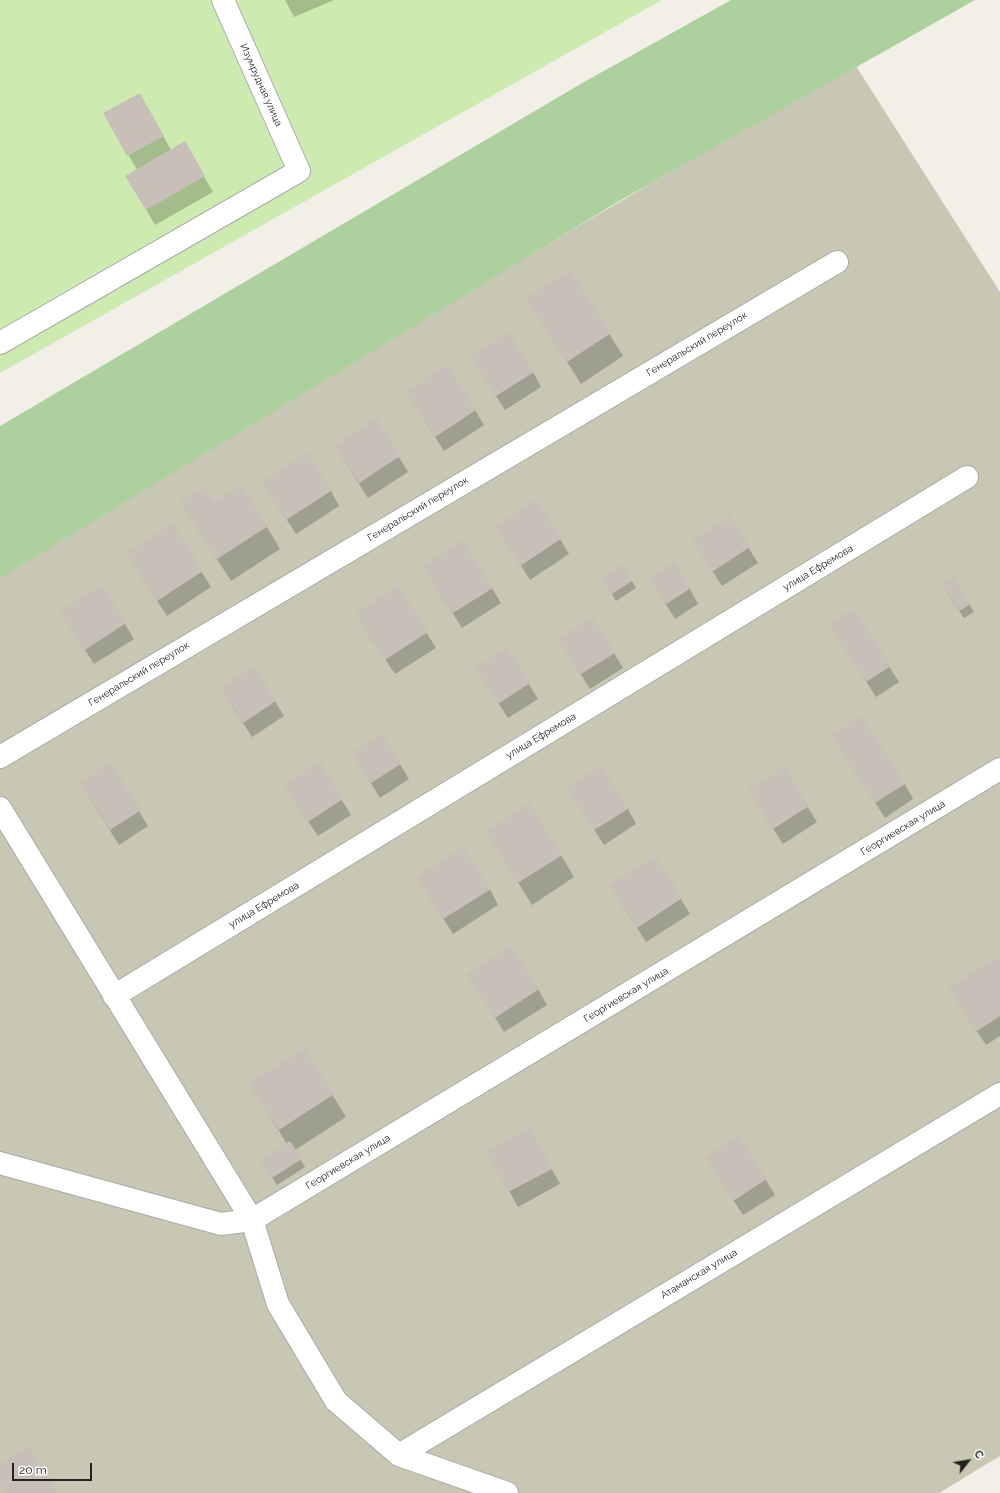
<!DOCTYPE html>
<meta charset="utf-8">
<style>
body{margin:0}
#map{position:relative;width:1000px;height:1493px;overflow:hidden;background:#f2efe9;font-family:Raleway,sans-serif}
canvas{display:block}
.north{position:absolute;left:948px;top:1441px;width:40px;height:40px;-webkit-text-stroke:3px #fff;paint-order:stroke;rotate:59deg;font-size:11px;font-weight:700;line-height:16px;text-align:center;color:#222}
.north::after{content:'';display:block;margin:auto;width:14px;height:18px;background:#222;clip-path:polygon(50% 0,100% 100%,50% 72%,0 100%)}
.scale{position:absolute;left:12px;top:1463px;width:80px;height:18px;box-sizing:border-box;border:2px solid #222;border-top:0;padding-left:5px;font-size:12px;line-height:14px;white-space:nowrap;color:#222;-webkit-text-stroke:3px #fff;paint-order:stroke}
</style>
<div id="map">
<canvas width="1000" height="1493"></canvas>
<div class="north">С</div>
<div class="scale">20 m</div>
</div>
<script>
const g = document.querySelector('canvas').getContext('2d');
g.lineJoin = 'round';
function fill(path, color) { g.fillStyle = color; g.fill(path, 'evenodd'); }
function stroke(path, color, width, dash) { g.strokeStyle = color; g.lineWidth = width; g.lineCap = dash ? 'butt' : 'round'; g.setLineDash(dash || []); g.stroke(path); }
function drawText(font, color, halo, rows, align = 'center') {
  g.font = font + ' Raleway,sans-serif'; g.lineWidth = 3; g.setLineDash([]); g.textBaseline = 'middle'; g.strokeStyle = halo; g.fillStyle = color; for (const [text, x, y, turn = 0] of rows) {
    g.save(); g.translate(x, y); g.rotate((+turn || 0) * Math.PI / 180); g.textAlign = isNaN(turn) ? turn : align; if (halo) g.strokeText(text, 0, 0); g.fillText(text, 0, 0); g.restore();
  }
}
const construction = new Path2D(`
 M854,63L1000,292V1456L939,1493H0V569Z`);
const grass = new Path2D(`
 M0,0H662L0,373Z`);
const forest = new Path2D(`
 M731,0H975L621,200L0,578V426L584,82Z`);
const shadow = new Path2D(`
 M285,0H334L294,17Z
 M148,109L171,150L184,143L213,192L155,225L127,176L137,170L105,113Z
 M570,271L623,356L581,384L527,299Z
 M481,372H533L541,387L505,410Z
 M407,393L475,410L484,425L444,451Z
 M376,420L408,472L368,498L335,446Z
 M331,491L339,506L296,534L272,497Z
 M181,502L214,503L267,527L280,549L231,581Z
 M729,517L758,563L722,586L702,555Z
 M172,524L211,587L167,616L136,568Z
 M560,539L569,554L530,580L505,541Z
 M423,566L492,588L501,603L462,628Z
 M632,581L636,588L616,601L607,585Z
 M398,587L436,648L395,674L365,629Z
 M690,589L698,604L675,619L659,593Z
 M946,592L970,605L974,612L964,618Z
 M853,610L899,682L876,697L830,625Z
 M61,612L125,624L134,639L94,664Z
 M559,639L614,653L623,668L590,689Z
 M506,648L538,699L508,718L485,683Z
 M254,667L284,716L252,737L230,703Z
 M841,750L905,784L913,799L885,818Z
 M353,754L400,764L409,779L380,798Z
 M319,763L351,815L318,836L294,800Z
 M110,765L148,826L119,845L81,784Z
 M783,768L817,822L783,844L758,805Z
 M577,803L628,809L636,824L604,845Z
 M486,831L561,855L574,877L532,905Z
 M655,857L690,914L646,942L619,900Z
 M490,889L498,905L453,934L426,892Z
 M1000,965V1036L986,1045L959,1003Z
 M468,974L538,989L547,1005L504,1032Z
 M304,1049L346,1117L295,1150L305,1167L277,1185L266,1167L287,1144L250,1084Z
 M739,1137L775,1195L743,1215L716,1173Z
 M538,1144L560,1184L518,1207L487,1151Z`);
const building = new Path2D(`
 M140,93L164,136L127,156L103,113Z
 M185,141L205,176L146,210L125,176Z
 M570,270L611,333L567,362L526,298Z
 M508,332L534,372L496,396L471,357Z
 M447,365L476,410L435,437L406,392Z
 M376,418L400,456L359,483L334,446Z
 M307,452L331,491L286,520L262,482Z
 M241,485L268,526L217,559L180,501L204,486L214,502Z
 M536,499L561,539L520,566L495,526Z
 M730,516L750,547L712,572L692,540Z
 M172,523L203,571L157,601L126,553Z
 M462,540L493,588L453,613L422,566Z
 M674,562L691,588L666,604L649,578Z
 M622,564L632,581L612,594L601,578Z
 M953,576L971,604L959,611L941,584Z
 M101,585L126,623L85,650L60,611Z
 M398,585L428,632L385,660L355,613Z
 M853,608L891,666L866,682L829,624Z
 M592,617L615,653L581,674L558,638Z
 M507,647L530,683L498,704L475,667Z
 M254,666L276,701L243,723L220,687Z
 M861,716L905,784L875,803L831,735Z
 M382,734L401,764L371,783L352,753Z
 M320,762L343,799L308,822L284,785Z
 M110,763L141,810L110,830L80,783Z
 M601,766L628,809L594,830L567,788Z
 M784,767L809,806L773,829L748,790Z
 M529,803L562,855L518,883L485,831Z
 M463,847L491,889L443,919L416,877Z
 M655,856L682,898L637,928L609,885Z
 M511,945L539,989L495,1018L467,974Z
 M996,957L1000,963V1016L977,1031L949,988Z
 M304,1048L334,1094L279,1130L248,1084Z
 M530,1127L552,1169L508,1192L486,1151Z
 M739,1136L767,1179L733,1201L706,1157Z
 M290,1141L302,1159L272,1178L260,1160Z
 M29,1446L58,1493H6L0,1483V1464Z`);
const minor = new Path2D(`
 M0,343L299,171L223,0
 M0,757L837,262
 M0,808L252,1220L278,1304L336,1401L399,1455L507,1493
 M114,996L967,477
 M0,1163L221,1224L252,1220L1000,769
 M399,1455L1000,1094`);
const streetNames = [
 ["Изумрудная улица",261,85,66],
 ["Генеральский переулок",697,344,-31],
 ["Генеральский переулок",418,509,-31],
 ["улица Ефремова",818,568,-31],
 ["Генеральский переулок",139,674,-31],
 ["улица Ефремова",541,736,-31],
 ["Георгиевская улица",903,828,-31],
 ["улица Ефремова",264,905,-31],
 ["Георгиевская улица",626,995,-31],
 ["Георгиевская улица",348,1162,-31],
 ["Атаманская улица",699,1274,-31]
];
fill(construction, '#c7c7b4');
fill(grass, '#cdebb0');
fill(forest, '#add19e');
fill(shadow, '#0003');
fill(building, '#c7bfb8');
stroke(minor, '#a9a9a9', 24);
stroke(minor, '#fff', 22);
drawText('10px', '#222', '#fff', streetNames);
</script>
